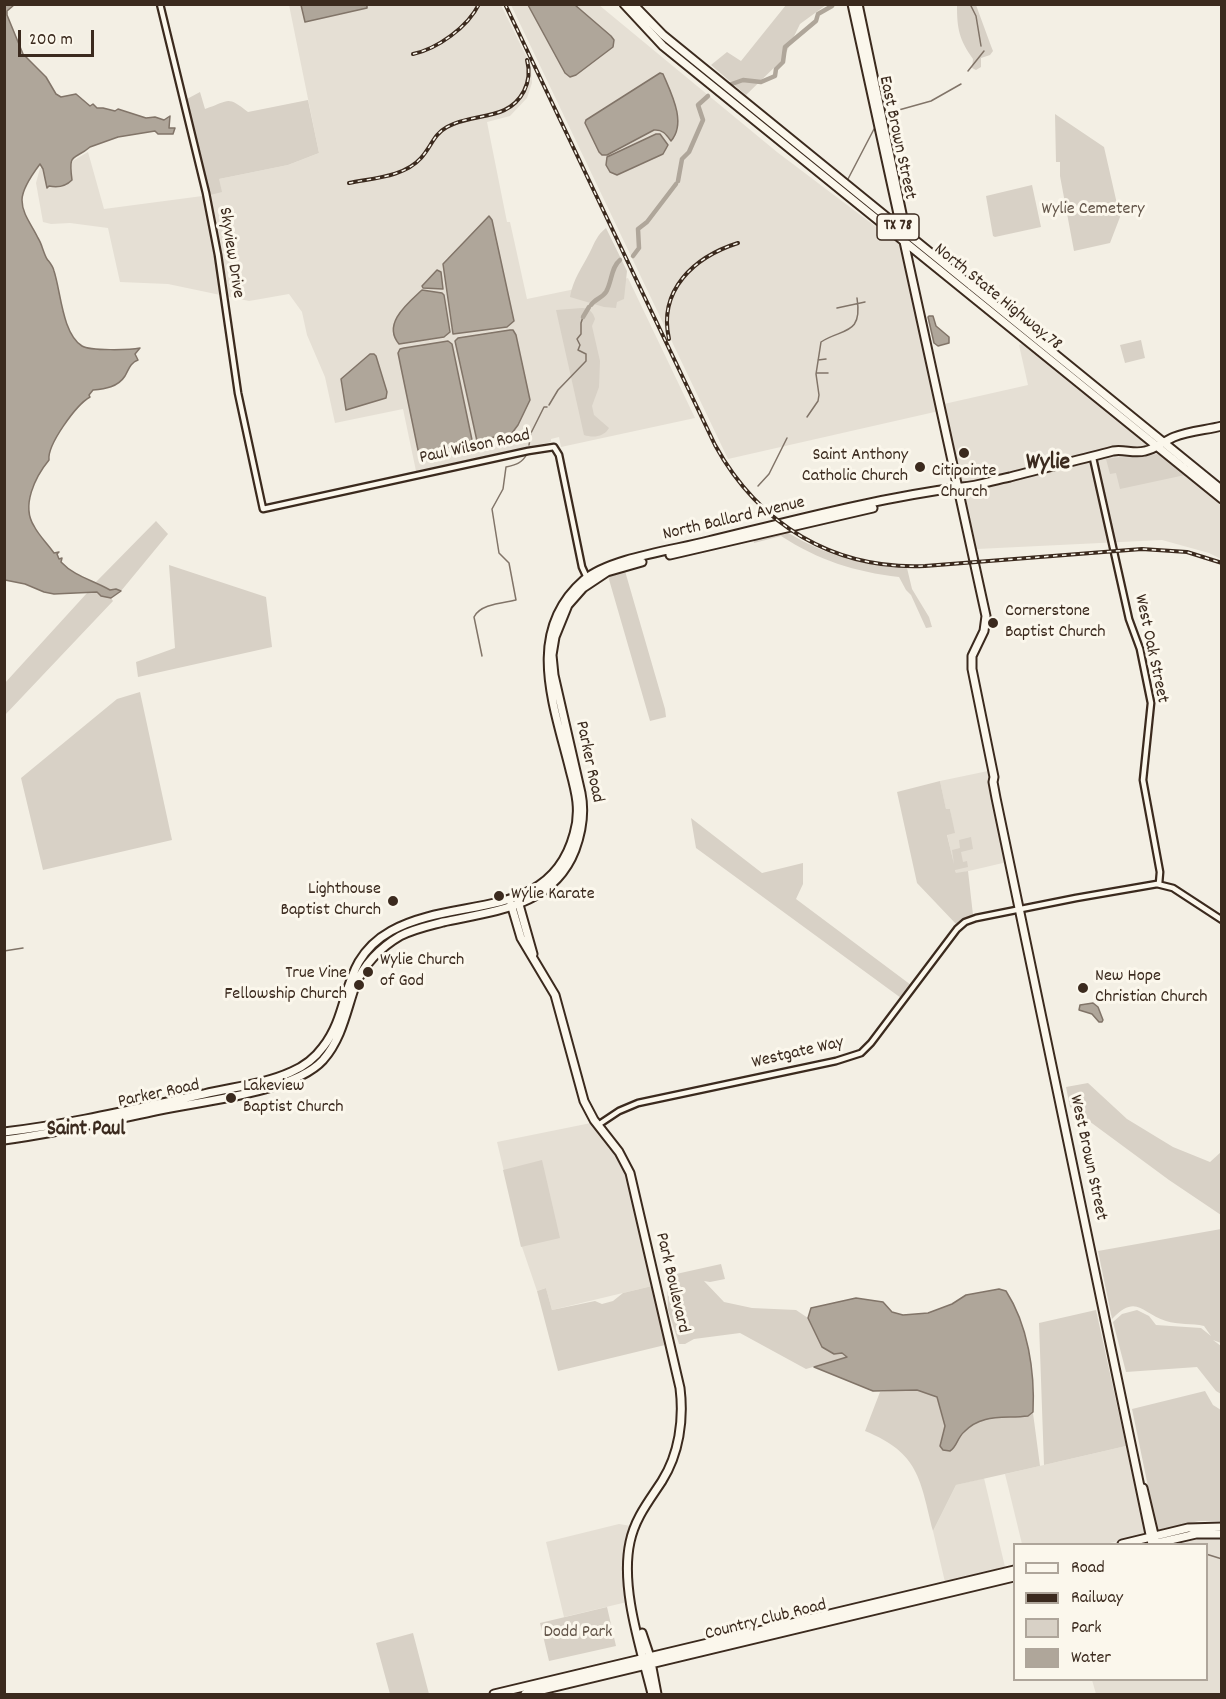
<!DOCTYPE html>
<style>
body{margin:0}
#map{position:relative;width:1226px;height:1699px;overflow:hidden;background:#f3efe4;font-family:Dekko,sans-serif}
canvas{display:block}
.frame{position:absolute;inset:0;border:6px solid #3b2a1e;pointer-events:none}
.legend{position:absolute;left:1013px;top:1543px;width:195px;height:138px;box-sizing:border-box;background:#fbf7ec;border:2px solid #aea59a;margin:0;padding:8px 10px;list-style:none;font-size:18px;color:#3b2a1e}
.legend li{display:flex;align-items:center;gap:12px;height:30px}
.legend b{width:30px;border:2px solid #aea59a}
.scale{position:absolute;left:18px;top:30px;width:76px;height:27px;box-sizing:border-box;border:3px solid #3b2a1e;border-top:0;padding-left:8px;font-size:18px;line-height:21px;white-space:nowrap;color:#3b2a1e;-webkit-text-stroke:4px #fbf7ec;paint-order:stroke}
</style>
<div id="map">
<canvas width="1226" height="1699"></canvas>
<div class="frame"></div>
<ul class="legend">
<li><b style="height:8px;background:#fbf7ec"></b>Road</li>
<li><b style="height:8px;background:#3b2a1e"></b>Railway</li>
<li><b style="height:16px;background:#d8d1c6"></b>Park</li>
<li><b style="height:16px;background:#afa69a"></b>Water</li>
</ul>
<div class="scale">200 m</div>
</div>
<script>
const g = document.querySelector('canvas').getContext('2d');
g.lineJoin = 'round';
function fill(path, color) { g.fillStyle = color; g.fill(path, 'evenodd'); }
function stroke(path, color, width, dash) { g.strokeStyle = color; g.lineWidth = width; g.lineCap = dash ? 'butt' : 'round'; g.setLineDash(dash || []); g.stroke(path); }
function drawText(font, color, halo, rows, align = 'center') {
  g.font = font + ' Dekko,sans-serif'; g.lineWidth = 6; g.setLineDash([]); g.textBaseline = 'middle'; g.strokeStyle = halo; g.fillStyle = color; for (const [text, x, y, turn = 0] of rows) {
    g.save(); g.translate(x, y); g.rotate((+turn || 0) * Math.PI / 180); g.textAlign = isNaN(turn) ? turn : align; if (halo) g.strokeText(text, 0, 0); g.fillText(text, 0, 0); g.restore();
  }
}
const built = new Path2D(`
 M289,5H501L531,66L532,83L527,98L510,116L487,122L507,222H510L527,299L628,278L695,418L561,447L559,437L551,439V442L416,471L403,409L335,423L325,377L307,335L302,312L289,294L249,301L168,284L120,282L108,228L70,223L51,224L43,222L36,183L40,168L71,162L88,152L104,209L210,195L219,179L288,165L319,153Z
 M511,5H599L777,152L900,245L939,411L728,459Z
 M1024,343L1221,501V559L1209,553L1162,540L977,549L944,404L1028,385L1019,345Z
 M988,771L1007,862L956,874L947,834L954,833L950,809L946,810L940,781Z
 M591,1123L614,1152L625,1173L652,1286L552,1310L546,1288L537,1291L522,1247L497,1142Z
 M1126,1446L1145,1533L1143,1536L1105,1544H1022L1005,1474Z
 M984,1478L1005,1567L945,1582L933,1531L956,1485Z
 M619,1524L631,1526L623,1563L627,1602L564,1617L546,1542Z
 M1206,1536H1221V1694H1096L1092,1680H1206V1544H1160Z`);
const green = new Path2D(`
 M786,5H826L800,24L783,59L746,95L711,65L727,52L741,61Z
 M957,5H976L991,46L993,51L990,55L981,58V67L976,70L972,68L973,59C959,39 957,29 957,5Z
 M200,92L205,109C230,101 226,95 248,112L308,100L319,153L288,165L219,179L222,192L210,195L187,99Z
 M1055,114L1104,147L1120,217L1110,243L1074,251L1060,176V162H1056Z
 M1032,185L1041,227L995,237L993,236L986,196Z
 M606,228L627,271L624,299L617,302L616,308L604,307L570,297C573,279 582,268 590,252C595,242 597,235 606,228Z
 M582,308C589,308 593,312 595,319L592,326L600,361L599,387L592,406L594,415L609,428C604,437 593,438 584,435L556,310Z
 M1141,340L1145,358L1125,363L1120,345Z
 M1160,453L1185,472V475L1120,489L1116,473L1110,474L1106,459C1125,455 1141,460 1160,453Z
 M156,521L168,534L121,591L110,590L96,582Z
 M782,529C821,554 861,566 907,568L912,589L929,617L932,627L926,628L911,595L906,590L899,577C855,572 818,560 781,536L754,543L753,538Z
 M169,565L266,597L272,647L138,677L136,662L175,648Z
 M625,571L665,709L666,717L650,721L608,576Z
 M97,592L108,598H111L113,601L5,715L4,684L87,593Z
 M140,692L172,840L43,870L21,778L117,699Z
 M940,781L946,809H950L955,833L947,835L954,864L952,850L960,848L959,840L971,837L973,849L961,852L963,862L967,861L968,867L955,870L956,873L968,871L973,915L956,924L917,883L897,792Z
 M691,818L762,873L803,863V884L796,899L911,985L901,998L696,848Z
 M1088,1083L1127,1119L1173,1147L1210,1162L1221,1152V1215L1169,1180L1070,1107L1066,1087Z
 M542,1160L560,1238L521,1247L503,1170Z
 M1221,1229V1343L1213,1340L1221,1346V1394L1216,1391L1197,1367L1126,1372L1113,1322L1122,1314L1137,1310L1149,1316L1156,1325L1201,1328L1211,1336L1204,1326C1192,1323 1178,1325 1166,1321C1142,1314 1137,1293 1112,1319L1098,1251Z
 M721,1264L725,1279L710,1282L704,1281L724,1302L752,1308L796,1310L808,1318L822,1347L841,1353L847,1357L806,1369L740,1333L694,1339L685,1344H679L668,1310L667,1276Z
 M652,1286L665,1345L558,1371L537,1291L546,1288L552,1310L595,1301L602,1304L613,1301L623,1293Z
 M1096,1310L1126,1446L1044,1465L1039,1323Z
 M917,1389L937,1397L945,1426L940,1446L958,1438L977,1421L991,1417L1028,1416L1033,1413L1040,1466L956,1485L933,1531C920,1479 919,1453 865,1431L880,1392Z
 M1205,1391L1213,1405L1221,1410V1521H1199L1157,1530L1132,1409Z
 M607,1607L616,1646L549,1661L540,1623Z
 M413,1633L429,1694H390L376,1643Z`);
const water = new Path2D(`
 M14,5L7,11V15L23,54L46,77L56,94L61,97L76,94L90,106L93,104L97,108H103L115,111L118,109L146,118L155,117L164,120L170,116L169,128H175L173,134H158L155,131L118,137L90,147C74,161 68,151 72,180C66,186 58,188 49,186L47,188L43,169L40,164C34,172 22,189 22,200C22,214 32,225 38,238C42,244 43,252 47,259C50,263 53,266 54,271C61,292 62,333 82,346C90,351 130,350 140,348L135,354L138,360C130,363 129,369 125,376C118,387 105,389 93,390L89,395L90,397C76,405 47,445 49,460C35,477 21,506 34,526C39,536 48,544 54,553L59,552L57,554L59,559L62,558L61,562C75,577 93,580 110,590L116,589L121,591L111,598L101,596L97,592L54,594L44,592L25,584L5,580L4,5Z
 M301,5H367V8L305,22Z
 M528,5H575L611,36L614,40L613,47L576,75L570,77L565,73Z
 M660,73L663,74C671,93 687,123 671,141C666,134 662,129 654,130L607,155H602L599,152L585,123L586,120Z
 M656,134H660L668,145L663,154L617,175L610,172L606,165L607,157Z
 M489,216L492,220L514,321L507,327L453,334L443,264Z
 M437,270L441,272L443,289L423,288L422,286Z
 M422,290L442,293L444,295L450,332L444,337L399,344C382,324 407,304 422,290Z
 M929,316H933L936,326L949,337V343L938,346L934,343L928,317Z
 M510,330H513L516,335L530,400L518,425L512,433L477,441L455,341L458,338Z
 M448,341L452,344L472,440L470,443L421,453L418,450L398,353L400,349L404,348Z
 M370,354H374L376,356L387,392L386,398L346,410L341,379Z
 M1093,1003L1098,1007L1103,1020L1102,1022H1099L1092,1014L1079,1010L1080,1005Z
 M999,1289L1006,1291C1028,1325 1035,1372 1033,1412L1028,1416C1004,1419 982,1413 964,1432C957,1438 957,1447 950,1451L943,1450L940,1446L945,1426L937,1397L917,1390L873,1391L814,1367L847,1357L842,1353L834,1354L822,1347L808,1318L811,1308L856,1298L883,1302L892,1312L903,1315L928,1313L952,1304L966,1295Z`);
const stream = new Path2D(`
 M970,4L976,16L981,46
 M968,71L984,51
 M888,113L931,101L961,84
 M848,179L874,129
 M837,308L865,302
 M818,360L826,359
 M817,373H828
 M549,405L558,390L586,361V354L578,350L580,345L577,339L581,334V323L583,317
 M807,417L818,401L819,395L816,374L821,342C842,328 863,336 857,298
 M529,445L531,433L544,407H547
 M758,486L769,474L787,438
 M482,656L474,617C480,604 503,603 516,600L509,563L499,553L492,509L503,489L506,467C516,465 522,463 527,454
 M4,951L23,948
 M1206,1554L1222,1559`);
const river = new Path2D(`
 M729,85L743,80L761,82L775,76L776,69L783,62L785,47L816,21L818,14L832,6L833,4
 M678,181L682,159L689,152L703,120L698,105L708,96
 M633,256L639,248L638,229L647,222L676,184
 M591,305C595,299 602,298 606,292C612,282 611,267 620,260
 M583,317L589,307`);
const minor = new Path2D(`
 M160,4L206,193L218,255L238,393L263,509L528,451L554,447L559,455L582,567L588,580
 M1093,458L1129,619L1140,649L1151,703L1143,780L1160,872L1159,884
 M598,1125L619,1111L638,1103L836,1061L861,1053L871,1043L957,929L965,922L976,918L1076,898L1157,884L1173,888L1222,920`);
const major = new Path2D(`
 M624,4L663,46L1222,499
 M633,4L663,35L1222,490
 M852,4L986,616L984,631L972,656V669L994,777L993,782L996,798L1152,1544
 M858,4L905,228
 M971,286L969,281L975,277
 M670,555L873,508
 M518,901L533,954
 M511,904L521,938L555,995L584,1101L594,1120L619,1152L630,1173L680,1388C684,1420 679,1454 662,1481C649,1501 635,1518 630,1542C620,1588 641,1649 652,1694
 M4,1132C72,1124 138,1108 204,1094C233,1087 265,1084 291,1072C303,1067 315,1058 323,1047C353,1009 339,960 391,931C455,895 550,923 574,834C581,811 576,792 570,770C554,705 524,632 584,580C610,558 674,550 708,541C791,521 877,498 962,487C978,486 994,480 1010,477C1044,468 1079,460 1113,451C1124,449 1134,454 1145,451C1156,449 1164,441 1174,437C1189,431 1206,430 1222,426
 M4,1140C57,1133 109,1121 160,1110C203,1101 294,1092 323,1060C342,1038 346,1012 355,986C363,965 381,947 400,936C413,929 428,926 443,922C494,911 553,907 575,850C582,831 585,813 581,793L554,675L552,655L555,637L568,605L583,588L607,572L642,562
 M1143,1488L1156,1543
 M1122,1544L1188,1528L1222,1527
 M1153,1544L1196,1534H1222
 M642,1633L650,1657L657,1694
 M494,1694L1014,1570
 M525,1694L1014,1577`);
const rail = new Path2D(`
 M505,4L715,445C759,525 834,570 925,566L1142,549L1187,552L1222,563
 M413,54C437,49 468,27 479,4
 M349,183C373,178 404,177 421,158C431,147 434,134 447,127C473,112 508,122 524,91C529,81 530,71 527,60
 M669,339C658,290 694,257 738,243`);
const markers = [
 [964,453,6,"#3b2a1e"],
 [920,467,6,"#3b2a1e"],
 [993,623,6,"#3b2a1e"],
 [499,896,6,"#3b2a1e"],
 [393,901,6,"#3b2a1e"],
 [368,972,6,"#3b2a1e"],
 [359,985,6,"#3b2a1e"],
 [1083,988,6,"#3b2a1e"],
 [231,1098,6,"#3b2a1e"]
];
const shields = [
 [898,227,42]
];
const shieldNames = [
 ["TX 78",898,227]
];
const streetNames = [
 ["East Brown Street",896,138,78],
 ["Skyview Drive",230,253,81],
 ["North State Highway 78",997,298,39],
 ["Paul Wilson Road",475,448,-12],
 ["North Ballard Avenue",734,520,-13],
 ["West Oak Street",1150,649,78],
 ["Parker Road",588,762,78],
 ["Westgate Way",798,1054,-13],
 ["Parker Road",159,1095,-12],
 ["West Brown Street",1087,1158,78],
 ["Park Boulevard",671,1283,77],
 ["Country Club Road",766,1621,-14]
];
const parkNames = [
 ["Wylie Cemetery",1093,211],
 ["Dodd Park",578,1634]
];
const poiNames = [
 ["Saint Anthony",908,457,"right"],
 ["Catholic Church",908,478,"right"],
 ["Citipointe",964,473,"center"],
 ["Church",964,494,"center"],
 ["Cornerstone",1005,613],
 ["Baptist Church",1005,634],
 ["Lighthouse",381,891,"right"],
 ["Baptist Church",381,912,"right"],
 ["Wylie Karate",511,896],
 ["Wylie Church",380,962],
 ["of God",380,983],
 ["True Vine",347,975,"right"],
 ["Fellowship Church",347,996,"right"],
 ["New Hope",1095,978],
 ["Christian Church",1095,999],
 ["Lakeview",243,1088],
 ["Baptist Church",243,1109]
];
const quarterNames = [
 ["Saint Paul",86,1131]
];
const districtNames = [
 ["Wylie",1048,465]
];
fill(built, '#e5dfd4');
fill(green, '#d8d1c6');
fill(water, '#afa69a');
stroke(water, '#817468', 1.5);
stroke(stream, '#817468', 1.5);
stroke(river, '#afa69a', 4.5);
stroke(minor, '#3b2a1e', 9);
stroke(major, '#3b2a1e', 11);
stroke(minor, '#fbf7ec', 4.5);
stroke(major, '#fbf7ec', 7);
stroke(rail, '#3b2a1e', 4);
stroke(rail, '#fbf7ec', 1.5, [4.5]);
for (const [x, y, r, color] of markers) { const dot = new Path2D(); dot.arc(x, y, r, 0, 2 * Math.PI); g.fillStyle = color; g.fill(dot); stroke(dot, '#fbf7ec', 2); }
for (const [x, y, w] of shields) { const box = new Path2D(); box.roundRect(x - w / 2, y - 13, w, 26, 4.5); g.fillStyle = '#fbf7ec'; g.fill(box); stroke(box, '#3b2a1e', 1.5); }
drawText('bold 16px', '#3b2a1e', null, shieldNames);
drawText('18px', '#3b2a1e', '#fbf7ec', streetNames);
drawText('18px', '#625448', '#fbf7ec', parkNames);
drawText('18px', '#3b2a1e', '#fbf7ec', poiNames, 'left');
drawText('bold 21px', '#3b2a1e', '#fbf7ec', quarterNames);
drawText('bold 24px', '#3b2a1e', '#fbf7ec', districtNames);
</script>
